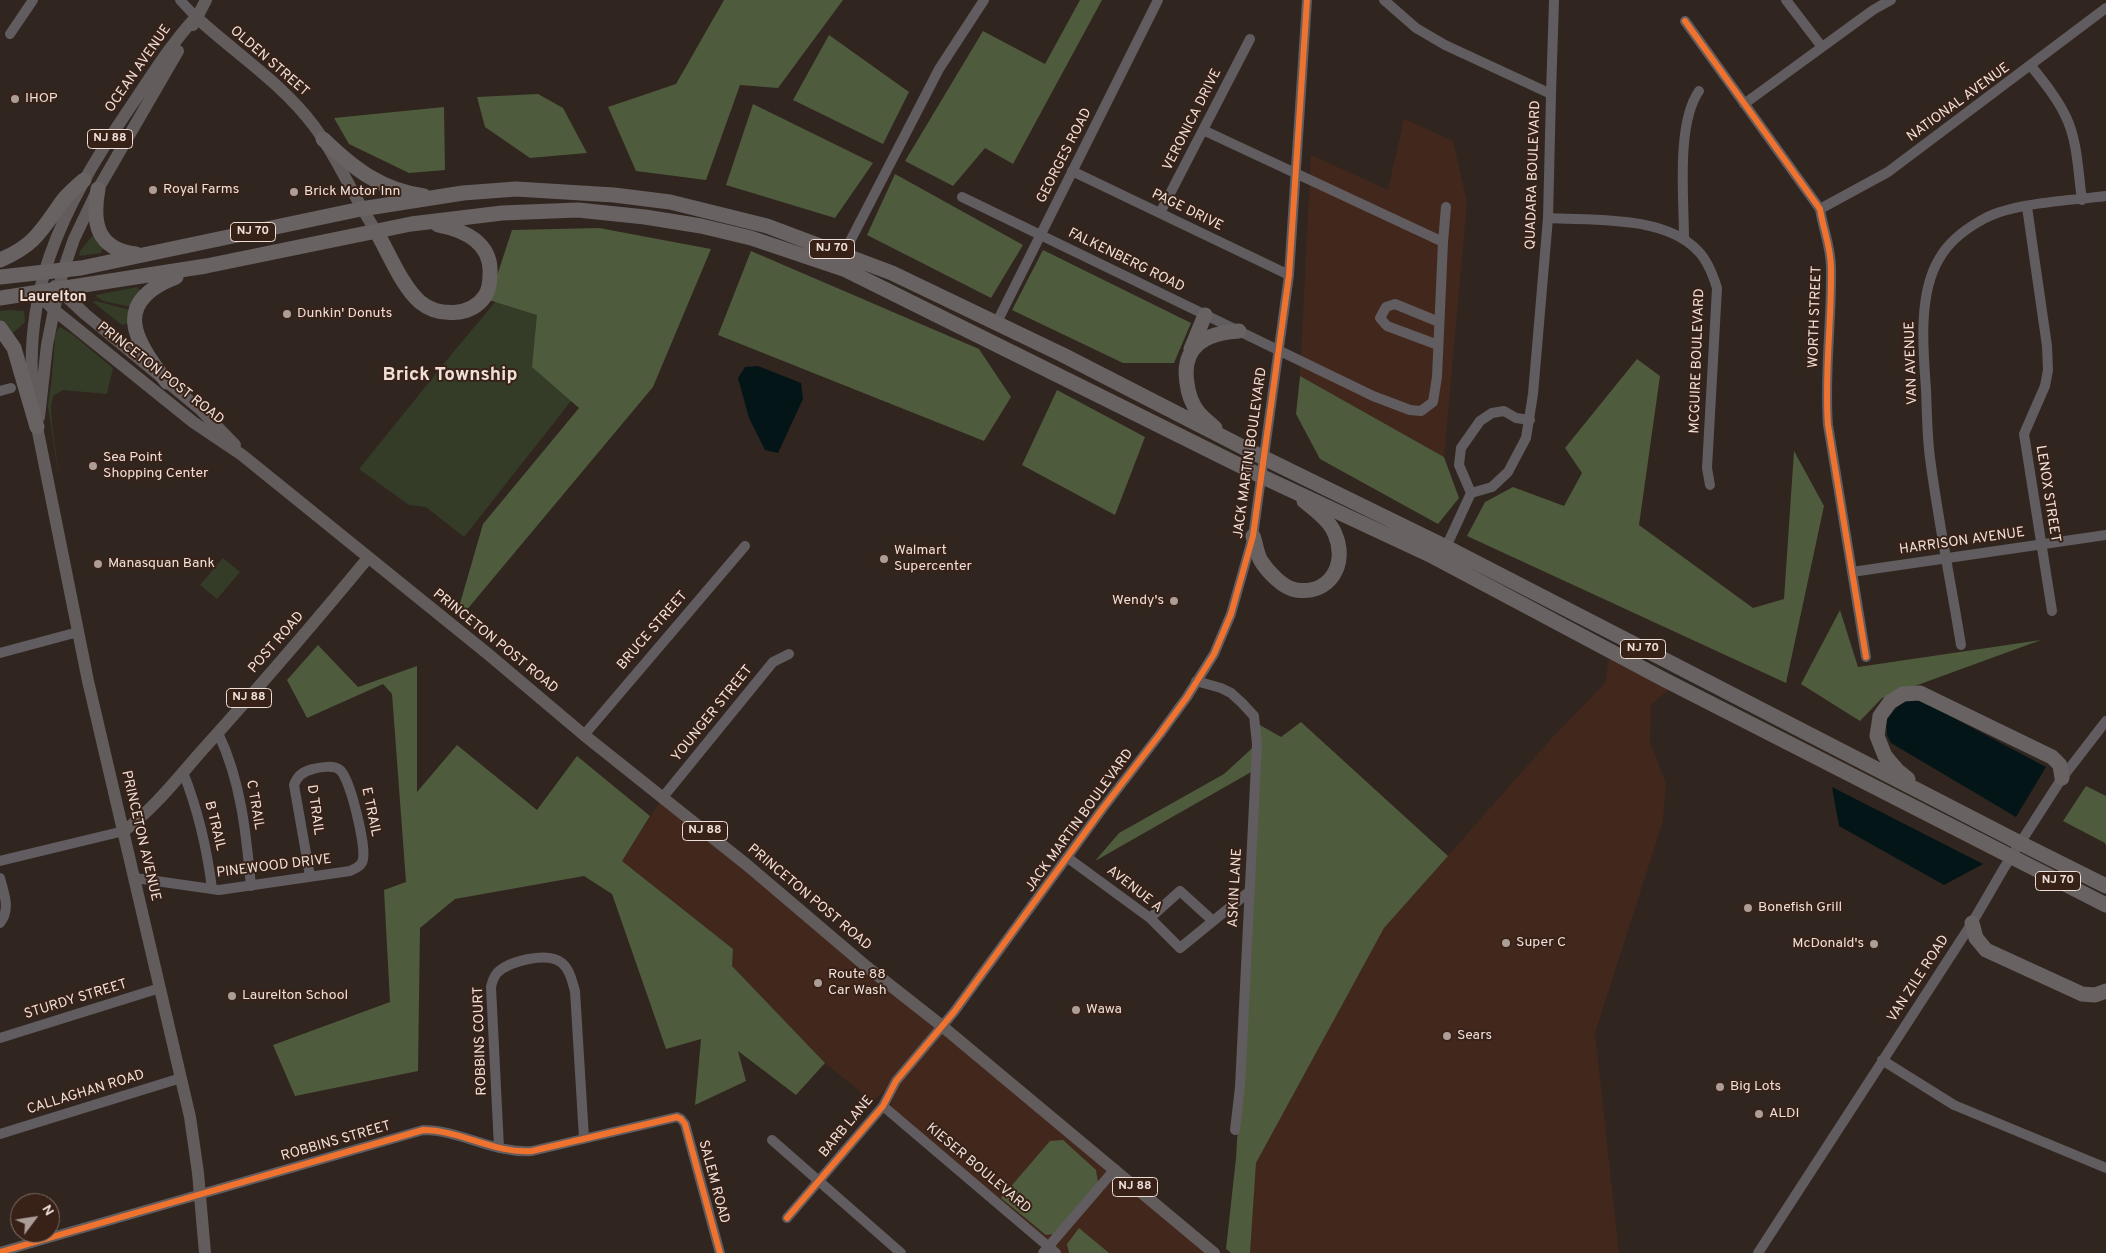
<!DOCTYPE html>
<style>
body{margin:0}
#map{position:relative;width:2106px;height:1253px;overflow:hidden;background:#31251f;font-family:Overpass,sans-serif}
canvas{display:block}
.north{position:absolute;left:10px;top:1193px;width:50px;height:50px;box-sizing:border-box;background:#382218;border:1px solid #816e65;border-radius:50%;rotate:59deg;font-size:14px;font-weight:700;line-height:20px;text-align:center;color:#eedfd8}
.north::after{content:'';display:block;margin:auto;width:18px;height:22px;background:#ac9e97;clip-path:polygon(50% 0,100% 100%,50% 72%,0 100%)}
</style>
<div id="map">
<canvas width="2106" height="1253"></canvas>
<div class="north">N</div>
</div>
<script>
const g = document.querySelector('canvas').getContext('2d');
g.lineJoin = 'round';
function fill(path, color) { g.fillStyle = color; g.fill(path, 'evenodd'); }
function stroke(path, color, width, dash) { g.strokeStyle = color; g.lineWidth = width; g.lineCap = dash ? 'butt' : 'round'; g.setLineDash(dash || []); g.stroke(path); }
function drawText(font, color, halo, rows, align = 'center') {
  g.font = font + ' Overpass,sans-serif'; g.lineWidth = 4; g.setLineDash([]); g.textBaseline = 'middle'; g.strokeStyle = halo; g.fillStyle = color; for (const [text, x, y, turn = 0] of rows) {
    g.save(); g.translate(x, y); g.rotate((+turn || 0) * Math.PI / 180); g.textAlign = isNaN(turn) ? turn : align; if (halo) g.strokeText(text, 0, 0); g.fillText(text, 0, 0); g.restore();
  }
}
const built = new Path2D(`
 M1404,119L1453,141L1467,202L1444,457L1300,376L1311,155L1388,190Z
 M1609,658L1669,689L1651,705L1650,742L1666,784L1663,821L1595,1033L1619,1253H1250L1256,1163L1384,928L1552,738L1605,683Z
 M663,797L1213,1253H1056L891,1106L896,1082L872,1101L825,1063L732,966L733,949L622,861Z`);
const green = new Path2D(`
 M94,234L103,247L101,253L79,256L80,251Z
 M138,287L140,292L131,307L103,301L96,296V295Z
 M502,294L540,310L575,396L464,537L426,507L409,505L359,469L455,350Z
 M96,301L130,310L128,323L122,325L93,302Z
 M9,310L24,311L25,322L12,334L0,320V311Z
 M60,327L72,334L113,368L107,394L63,390L53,396L51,407L52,424L60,485L48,406L52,376L55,337L57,330Z
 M223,558L240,572L217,599L200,585Z`);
const forest = new Path2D(`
 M724,0H843L778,88L740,85L706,180L636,171L608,107L676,84Z
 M1080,0H1102L1013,164L985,148L953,186L905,161L983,31L1045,64Z
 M829,35L909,92L883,144L793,100Z
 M538,94L563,108L587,153L530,158L485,127L477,97Z
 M753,104L873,163L835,218L726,185Z
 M444,107L445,170L409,173L349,144L334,118Z
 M895,174L1023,245L991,298L867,235Z
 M599,228L711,249L653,387L465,612L459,607L483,524L579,408L532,367L537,315L489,300L512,230Z
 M1043,250L1191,323L1174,363H1123L1012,310Z
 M751,251L979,349L1011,397L984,441L718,335Z
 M1637,359L1660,376L1639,525L1753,608L1784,599L1794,451L1824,506L1786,683L1467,536L1485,502L1513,487L1564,506L1582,473L1565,448Z
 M1300,376L1444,457L1459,498L1438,524L1320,459L1296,414Z
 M1057,390L1145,437L1115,515L1022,465Z
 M1840,610L1858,667L2041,640L1882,698L1860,721L1801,684Z
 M318,645L358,687L417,666V792L457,745L537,810L577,756L650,816L622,861L733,949L732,966L825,1063L796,1095L738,1051L746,1081L695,1105L701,1039L666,1049L612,894L584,876L455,899L420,928L418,1071L295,1096L273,1045L390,1002L384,890L406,882L392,694L383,684L307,718L287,680Z
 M1301,722L1448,856L1384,928L1256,1163L1250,1253H1231L1226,1249L1236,1158L1260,767L1095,861L1119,833L1224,774L1261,740L1258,724L1281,737Z
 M2086,786L2106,796V846L2105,843L2063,821Z
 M1063,1140L1096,1170L1098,1182L1054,1234L1046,1235L1001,1198L1050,1141Z
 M1079,1228L1109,1253H1069L1067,1244Z`);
const water = new Path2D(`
 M758,366L801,383L803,399L778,453L765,450L749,418L738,378L745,367Z
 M1908,700H1920L2046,767L2016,817L1891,743L1887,735L1886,720L1897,707Z
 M1832,787L1983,864L1944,885L1839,826Z`);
const minor = new Path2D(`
 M180,0L196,17
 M1384,0L1416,28L1445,45L1551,94L1548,218L1533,394L1526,438L1508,472L1492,487L1471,493L1446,547
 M1786,0L1822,47
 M1685,21L1820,209C1823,229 1831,247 1831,268C1832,321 1824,372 1828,425L1866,657
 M10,34L33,0
 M2031,66C2044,82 2057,98 2066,117C2078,142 2078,173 2082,200
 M1551,94L1554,0
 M1744,104L1873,10L1891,0
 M1072,171L1289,275
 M962,197L1373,396L1410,410L1421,411L1433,402L1437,377L1443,242L1203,130
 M2027,207L2047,346L2048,370L2045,386L2024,434L2052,611
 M1820,209L1888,172L2106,8
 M1160,213L1250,39
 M1548,218C1594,221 1664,215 1698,251C1708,261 1713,275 1717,288L1707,468L1710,485
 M1684,239C1684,198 1676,124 1699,91
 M1443,242L1446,207
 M844,253L939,69L984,0
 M996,324L1158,0
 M1438,345L1387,326L1380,318L1386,307L1395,304L1439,322
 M0,391L11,388
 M1471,493L1459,465L1461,448L1480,421L1492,413L1504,411L1516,418L1530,420
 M1852,572L2106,535
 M1961,645C1951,583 1938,520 1930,458C1927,435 1927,412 1926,389C1923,350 1918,294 1939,259C1948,243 1964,230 1980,221C2010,202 2070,201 2106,196
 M0,653L78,632
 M1196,681L1221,688L1231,693L1242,703L1254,716L1257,744L1240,1087L1235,1130
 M218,733C241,781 246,832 251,886
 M584,735L745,546
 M183,772C198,810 207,848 212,889
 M663,797L773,662L789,654
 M1068,858L1150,918L1180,948L1250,891
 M0,861L124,831
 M0,878C4,894 11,909 0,923
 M135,878L219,890L350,871C356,868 362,866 363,859C366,845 350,778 340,770C334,765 320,767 313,769C304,771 297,776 294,785L310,876
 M1150,918L1180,891L1213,921
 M0,1038L160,988
 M1882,1060L1954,1105L2106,1168
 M883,1106L1056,1253
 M0,1134L181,1078
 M772,1140L901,1253
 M499,1148L491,987C492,982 493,978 497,973C509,961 548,951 562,963C570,970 572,981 575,991L584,1138
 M787,1218L883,1106L896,1081L954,1012L1103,808L1160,734L1187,697L1214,654L1231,614L1253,536L1289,275L1307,0
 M0,1252L423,1130C461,1130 494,1154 532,1151L677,1117L681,1119L685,1124L720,1253
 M1043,1253L1115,1169
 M1758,1253L1972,923L2004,868L2062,778L2106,721`);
const major = new Path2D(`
 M196,17C171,44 152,75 131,106C61,209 15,298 37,427L88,681L190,1117L198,1173L205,1253
 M196,17C235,53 282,83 314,126C338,158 353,197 376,231
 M193,25L206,0
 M55,286L85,314L201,410L235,445
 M38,294L54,310L193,422L242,455L488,654L584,735L747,865L867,967L942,1026L1214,1253
 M39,417L47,345L54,310L63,271L74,239L98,189L178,51
 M124,831C155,808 180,775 206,746C261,685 315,622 368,558`);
const highway = new Path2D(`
 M323,139C354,169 381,190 424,196
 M98,189C92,222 96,249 136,254
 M376,231C389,253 401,285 420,302C438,317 471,317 485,296C489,290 490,281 490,274C492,243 464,230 438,225
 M0,260C36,245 42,229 64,199C70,192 77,186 84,180
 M0,277L81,268L361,209L463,193L516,189L614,195L670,202L767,226L892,273L1063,355L1264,458L1446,547L2020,843L2106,886
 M0,298L206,266L411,224L502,213L578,210L645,217L701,226L751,238L846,270L1263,477L1430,555L1663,679L2106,905
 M0,328L14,348L37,427
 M1191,349L1205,315
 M167,382C134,341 111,302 176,277
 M1215,428C1210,423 1203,418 1198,412C1192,404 1188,392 1187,383C1181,346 1206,333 1239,331
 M1253,536C1256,544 1257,555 1261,561C1268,572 1283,588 1296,590C1330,595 1348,564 1335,534C1330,521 1315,510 1304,501
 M1908,779L1897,770L1885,756L1877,736L1880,716L1890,702L1903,694L1920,693L2052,757L2060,765L2062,778
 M1972,923L1976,938L1986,950L2082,994L2095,995L2106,991`);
const cycleway = new Path2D(`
 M1685,21L1820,209C1823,229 1831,247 1831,268C1832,321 1824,372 1828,425L1866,657
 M787,1218L883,1106L896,1081L954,1012L1103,808L1160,734L1187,697L1214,654L1231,614L1253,536L1289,275L1307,0
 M0,1252L423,1130C461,1130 494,1154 532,1151L677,1117L681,1119L685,1124L720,1253`);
const markers = [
 [15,99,5,"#ac9e97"],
 [153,190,5,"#ac9e97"],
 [294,192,5,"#ac9e97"],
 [287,314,5,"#ac9e97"],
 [93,466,5,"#ac9e97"],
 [884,559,5,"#ac9e97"],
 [98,564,5,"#ac9e97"],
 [1174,601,5,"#ac9e97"],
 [1748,908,5,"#ac9e97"],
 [1506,943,5,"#ac9e97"],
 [1874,944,5,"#ac9e97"],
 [818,983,5,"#ac9e97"],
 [232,996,5,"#ac9e97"],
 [1076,1010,5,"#ac9e97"],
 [1447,1036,5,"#ac9e97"],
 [1720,1087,5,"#ac9e97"],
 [1759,1114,5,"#ac9e97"]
];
const shields = [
 [110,139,45],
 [253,232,45],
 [832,249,45],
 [1643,649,45],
 [249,698,45],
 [705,831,45],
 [2058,881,45],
 [1135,1187,45]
];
const shieldNames = [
 ["NJ 88",110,139],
 ["NJ 70",253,232],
 ["NJ 70",832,249],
 ["NJ 70",1643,649],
 ["NJ 88",249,698],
 ["NJ 88",705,831],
 ["NJ 70",2058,881],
 ["NJ 88",1135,1187]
];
const streetNames = [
 ["OLDEN STREET",269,62,41],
 ["OCEAN AVENUE",139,69,-55],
 ["NATIONAL AVENUE",1959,103,-36],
 ["VERONICA DRIVE",1193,120,-63],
 ["GEORGES ROAD",1065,156,-63],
 ["QUADARA BOULEVARD",1534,175,-88],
 ["PAGE DRIVE",1187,211,26],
 ["FALKENBERG ROAD",1126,261,26],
 ["WORTH STREET",1816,317,-88],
 ["MCGUIRE BOULEVARD",1698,361,-88],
 ["VAN AVENUE",1912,363,-92],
 ["PRINCETON POST ROAD",160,374,38],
 ["JACK MARTIN BOULEVARD",1251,453,-82],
 ["LENOX STREET",2047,494,81],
 ["HARRISON AVENUE",1962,542,-8],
 ["BRUCE STREET",653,631,-49],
 ["PRINCETON POST ROAD",495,642,39],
 ["POST ROAD",277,643,-49],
 ["YOUNGER STREET",713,714,-51],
 ["C TRAIL",254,805,80],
 ["D TRAIL",314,810,82],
 ["E TRAIL",370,812,78],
 ["JACK MARTIN BOULEVARD",1080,821,-54],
 ["B TRAIL",214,826,76],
 ["PRINCETON AVENUE",140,836,77],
 ["PINEWOOD DRIVE",274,867,-7],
 ["ASKIN LANE",1236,888,-87],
 ["AVENUE A",1134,890,38],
 ["PRINCETON POST ROAD",809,898,40],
 ["VAN ZILE ROAD",1919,979,-57],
 ["STURDY STREET",76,1000,-17],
 ["ROBBINS COURT",481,1041,-92],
 ["CALLAGHAN ROAD",86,1093,-17],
 ["BARB LANE",847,1127,-50],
 ["ROBBINS STREET",336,1142,-16],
 ["KIESER BOULEVARD",978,1169,40],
 ["SALEM ROAD",713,1182,75]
];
const poiNames = [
 ["IHOP",25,99],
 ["Royal Farms",163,190],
 ["Brick Motor Inn",304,192],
 ["Dunkin' Donuts",297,314],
 ["Sea Point",103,458],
 ["Shopping Center",103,474],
 ["Walmart",894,551],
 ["Supercenter",894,567],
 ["Manasquan Bank",108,564],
 ["Wendy's",1164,601,"right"],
 ["Bonefish Grill",1758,908],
 ["Super C",1516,943],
 ["McDonald's",1864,944,"right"],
 ["Route 88",828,975],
 ["Car Wash",828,991],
 ["Laurelton School",242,996],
 ["Wawa",1086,1010],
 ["Sears",1457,1036],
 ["Big Lots",1730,1087],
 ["ALDI",1769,1114]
];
const neighbourhoodNames = [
 ["Laurelton",53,298]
];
const districtNames = [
 ["Brick Township",450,376]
];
fill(built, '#42281c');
fill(green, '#343c27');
fill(forest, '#4e5b3c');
fill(water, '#041518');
stroke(minor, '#605c5f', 10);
stroke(major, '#635c5d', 12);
stroke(highway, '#686263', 15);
stroke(cycleway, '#ef722f', 6);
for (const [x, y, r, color] of markers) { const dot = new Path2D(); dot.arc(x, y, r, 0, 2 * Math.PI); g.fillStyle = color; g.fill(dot); stroke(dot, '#382218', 2); }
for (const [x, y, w] of shields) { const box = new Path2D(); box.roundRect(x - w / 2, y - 9.5, w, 19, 4); g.fillStyle = '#382218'; g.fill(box); stroke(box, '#eedfd8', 1); }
drawText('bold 12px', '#eedfd8', null, shieldNames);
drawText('14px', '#eedfd8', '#382218', streetNames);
drawText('14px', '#eedfd8', '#382218', poiNames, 'left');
drawText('bold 15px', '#eedfd8', '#382218', neighbourhoodNames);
drawText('bold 19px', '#eedfd8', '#382218', districtNames);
</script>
